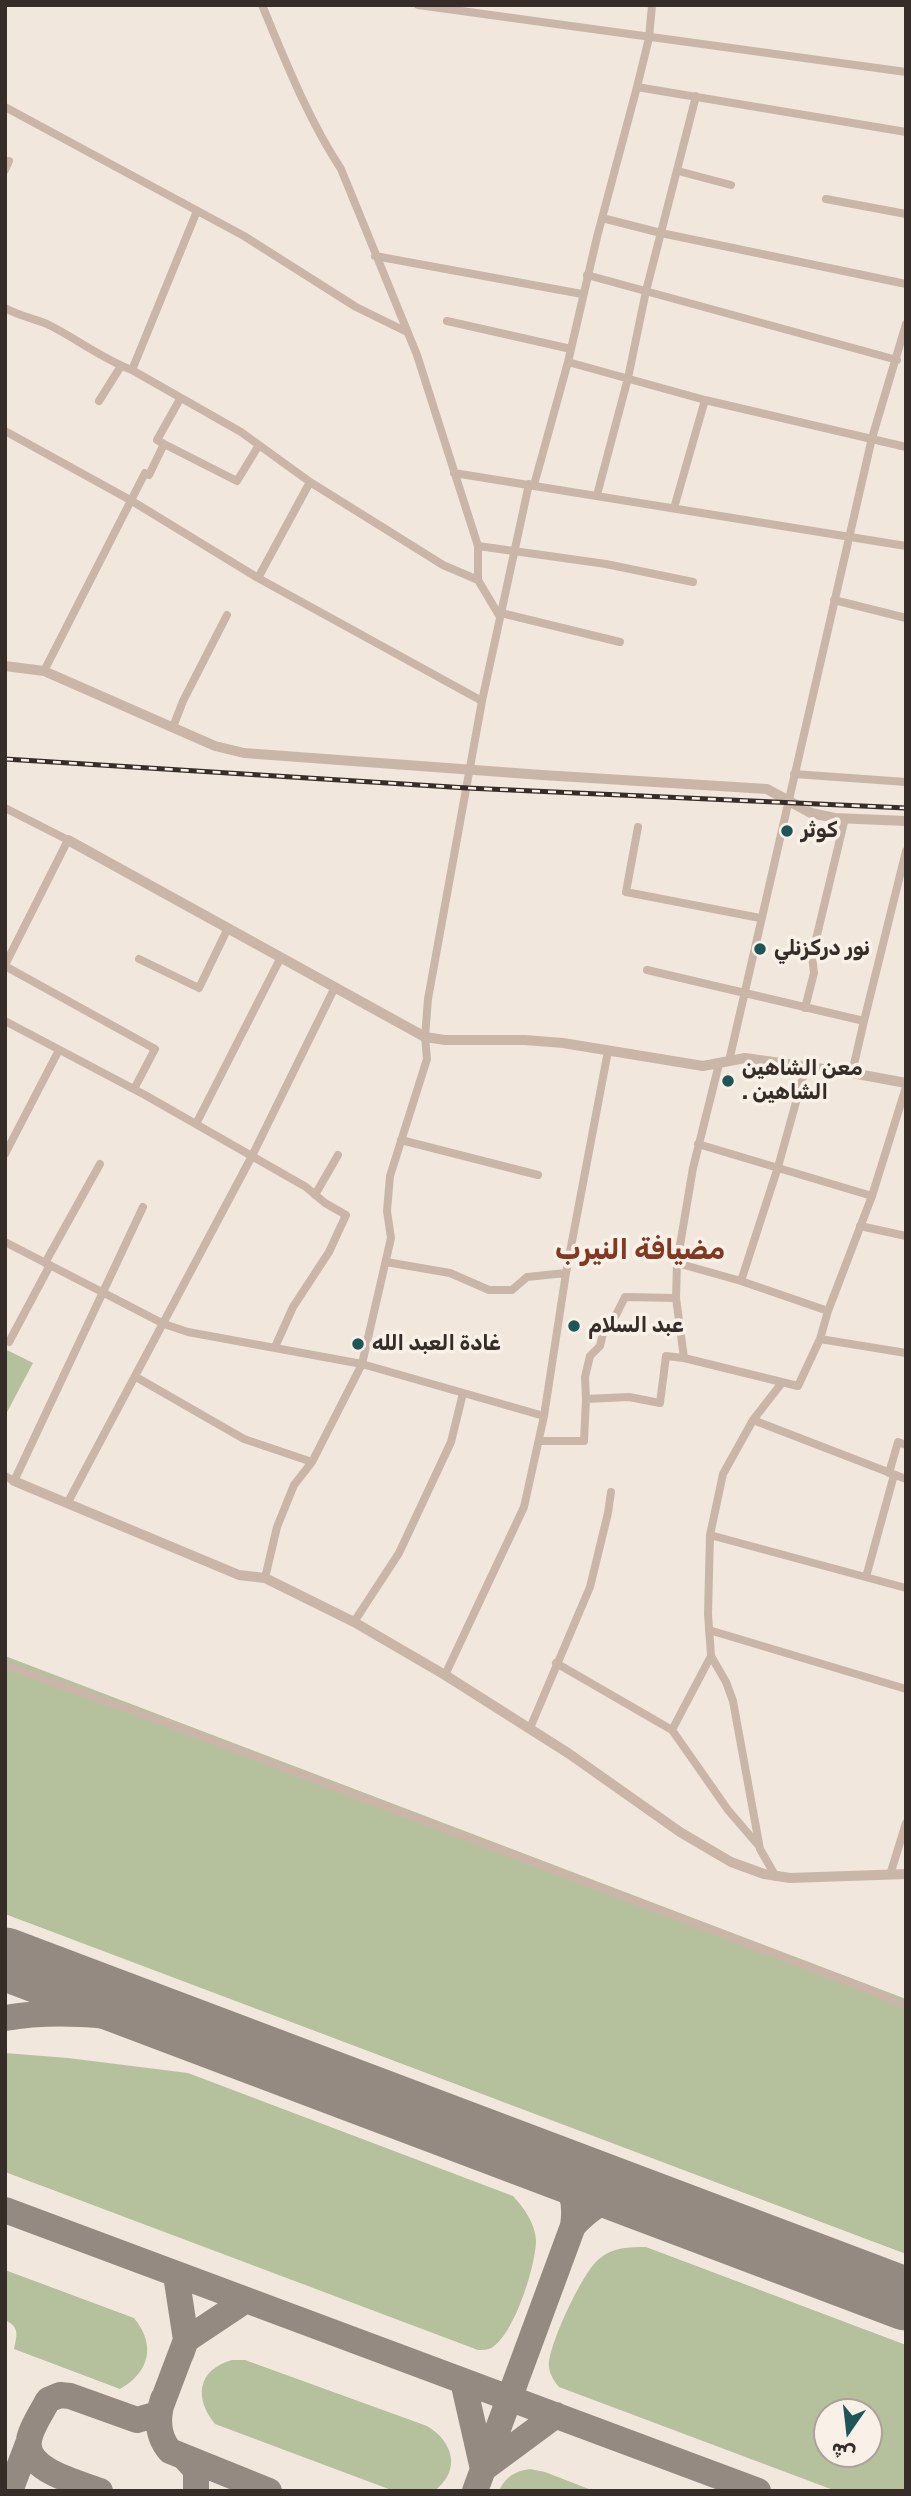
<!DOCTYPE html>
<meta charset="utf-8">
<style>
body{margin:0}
#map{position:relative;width:911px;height:2496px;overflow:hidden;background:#f2e7dc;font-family:Rubik,Cairo,sans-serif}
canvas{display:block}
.frame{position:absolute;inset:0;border:7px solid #362c28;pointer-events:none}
.north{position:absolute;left:813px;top:2398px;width:70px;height:70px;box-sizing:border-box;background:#f9f1e8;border:2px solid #aba29b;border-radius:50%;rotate:194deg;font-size:19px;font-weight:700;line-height:28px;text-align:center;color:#362c28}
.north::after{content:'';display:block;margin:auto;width:24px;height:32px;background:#1e5557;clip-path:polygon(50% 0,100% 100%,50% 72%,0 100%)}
</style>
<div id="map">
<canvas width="911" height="2496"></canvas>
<div class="frame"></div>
<div class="north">ش</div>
</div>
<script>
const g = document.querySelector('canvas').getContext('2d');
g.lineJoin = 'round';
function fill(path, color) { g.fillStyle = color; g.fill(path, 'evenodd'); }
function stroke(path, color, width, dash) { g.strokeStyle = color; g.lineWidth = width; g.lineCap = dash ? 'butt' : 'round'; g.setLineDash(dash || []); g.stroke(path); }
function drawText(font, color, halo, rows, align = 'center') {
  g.font = font + ' Rubik,Cairo,sans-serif'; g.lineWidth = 7; g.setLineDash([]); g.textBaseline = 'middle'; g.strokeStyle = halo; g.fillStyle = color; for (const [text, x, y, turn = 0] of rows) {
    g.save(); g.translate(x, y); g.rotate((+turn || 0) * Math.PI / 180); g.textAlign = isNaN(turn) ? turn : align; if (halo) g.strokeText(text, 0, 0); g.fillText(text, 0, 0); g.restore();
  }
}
const green = new Path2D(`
 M5,1349L33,1363L5,1416Z
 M5,1656L906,1999V2254L5,1914Z
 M5,2053L68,2058L188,2073L513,2196C524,2208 535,2223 536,2240C536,2265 515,2332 493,2347C489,2350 483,2350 478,2350L5,2172Z
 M646,2247L906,2345V2491H836L559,2387C554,2381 550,2375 549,2367C547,2348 583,2271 599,2259C613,2247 629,2247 646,2247ZM869,2412V2454H827V2412Z
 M5,2270L134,2318C156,2345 150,2372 120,2389L14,2349C17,2335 20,2327 5,2320Z
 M232,2360H245L427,2426C453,2441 462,2471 434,2491H394L215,2424C194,2398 197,2370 232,2360Z
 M530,2469L545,2472L594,2491H499C505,2477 515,2471 530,2469Z`);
const taxiway = new Path2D(`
 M5,2018C61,2008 120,2017 176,2023
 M556,2167C571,2189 577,2199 573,2226
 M5,2210L758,2491
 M176,2275L186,2340L181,2354
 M463,2381L483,2469L556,2415
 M163,2399C157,2417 157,2436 170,2451L269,2491
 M185,2458L196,2470V2491
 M10,2491L29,2441
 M100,2491C79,2483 23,2470 29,2440C31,2427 42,2412 48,2400L60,2395L70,2396L137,2420L158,2414L186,2340L246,2300L186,2340
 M475,2491L573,2226C591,2207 605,2198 631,2195`);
const runway = new Path2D(`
 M5,1959L906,2299`);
const minor = new Path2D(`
 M262,5C285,60 308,119 341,169L417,355L478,546V580
 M418,5L906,72
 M637,87L906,132
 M5,107L244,236L356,307L407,332
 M5,170L9,161
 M678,171L731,185
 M826,199L906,214
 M602,218L661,233L906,284
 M375,256L582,294
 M587,275L897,360
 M5,308C19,316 33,318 47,324C76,338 102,359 132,370L241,432L310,482L443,565L478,580L500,617
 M447,321L571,349
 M568,362L705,400L906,447
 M132,370L197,211
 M99,401L121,366
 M5,431L132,501L258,578L482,701
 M164,444L237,481L259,445
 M454,473L906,546
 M534,485L568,362L597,237L637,87L649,38L652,5
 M597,495L628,378L646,291L696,96
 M674,508L705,400
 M478,546L606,564L693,582
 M258,578L310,482
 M834,600L906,618
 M501,613L620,642
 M44,671L145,473L149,475L164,444L157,440L180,399
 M173,727L183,701L227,615
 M794,774L906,782
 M5,808L68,840L5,965
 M638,827L626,892L760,918
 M139,959L199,988L228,928
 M5,966L155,1049L134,1089
 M647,970L864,1021L852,1073
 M805,1008L814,973L812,956L845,818
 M5,1021L145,1095L306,1187L325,1203L346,1215L329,1252L293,1307L275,1347
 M864,1021L906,851
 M729,1061L872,438L906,324
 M196,1124L281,957
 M401,1140L538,1175
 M698,1144L872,1196
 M5,1154L59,1050
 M315,1195L338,1155
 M860,1226L906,1236
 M5,1242L164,1324L188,1332L362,1364L544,1416
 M386,1262L450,1273L489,1290H512L527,1277L566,1273
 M45,1263L100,1164
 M677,1263L741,1281L828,1311
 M741,1281L778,1167L806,1066
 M820,1339L906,1353
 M9,1342L50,1265
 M684,1358L676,1298L677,1263L693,1168L719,1064
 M136,1377L244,1439L312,1462
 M586,1399L629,1397L660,1403L666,1356L684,1358L798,1386L820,1339L828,1311L872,1196L906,1087
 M753,1420L906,1479
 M539,1441H584L586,1399L585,1377L590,1356L600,1346L606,1321L616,1315L625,1297L676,1298
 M889,1473L898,1442L906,1445
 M5,1476L14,1481L143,1207
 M68,1502L252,1156L335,987
 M710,1535L906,1588
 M866,1577L894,1475
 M265,1578L277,1527L294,1485L312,1462L362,1364L391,1238L387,1211L390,1176L427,1059L425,1037L428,999L482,701L529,484
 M354,1622L399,1553L451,1442L463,1393
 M709,1630L906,1689
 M556,1663L672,1730L728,1810L759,1846
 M5,1665L156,1719L870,1990L906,2006
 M445,1675L524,1507L544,1416L566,1273L608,1051
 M530,1728L590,1587L608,1513L611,1492
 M672,1730L711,1656
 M890,1875L906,1823
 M776,1877L760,1849L733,1701L726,1682L711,1656L708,1614L710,1535L723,1474L753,1420L781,1384`);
const tertiary = new Path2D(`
 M5,666L44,671L215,746L244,753L542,775L767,789L811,813L835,818L906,821
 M68,840L425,1037L445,1040H525L563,1043L703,1066L745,1058L852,1073L906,1083
 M14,1481L239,1575L265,1578L354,1622L445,1675L568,1753L680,1832L731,1862L764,1874L790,1878L906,1874`);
const rail = new Path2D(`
 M5,759L467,788L906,808`);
const markers = [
 [787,831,7,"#1e5557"],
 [760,949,7,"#1e5557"],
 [728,1081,7,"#1e5557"],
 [574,1326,7,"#1e5557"],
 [358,1344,7,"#1e5557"]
];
const poiNames = [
 ["كوثر",801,831],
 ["نور دركزنلي",774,949],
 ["معن الشاهين",742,1069],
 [". الشاهين",742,1093],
 ["عبد السلام",588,1326],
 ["غادة العبد الله",372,1344]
];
const districtNames = [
 ["مضيافة النيرب",640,1251]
];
fill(green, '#b5c19c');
stroke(taxiway, '#948a82', 26);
stroke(runway, '#948a82', 63);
stroke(minor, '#cab6a8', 8);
stroke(tertiary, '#cab6a8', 10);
stroke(rail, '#362c28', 5);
stroke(rail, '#f9f1e8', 2.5, [8]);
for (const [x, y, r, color] of markers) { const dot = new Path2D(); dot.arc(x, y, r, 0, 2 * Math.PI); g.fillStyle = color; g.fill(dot); stroke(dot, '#f9f1e8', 2.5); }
drawText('bold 21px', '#362c28', '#f9f1e8', poiNames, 'left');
drawText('bold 28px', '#843722', '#f9f1e8', districtNames);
</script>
